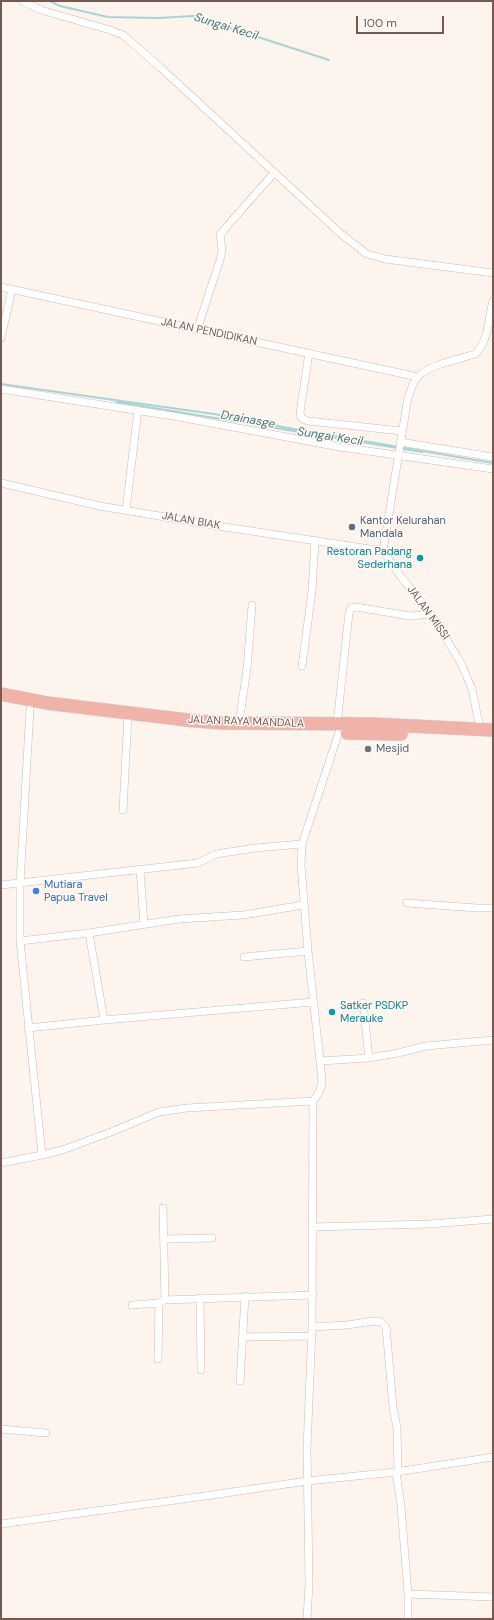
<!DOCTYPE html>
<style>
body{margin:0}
#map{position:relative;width:494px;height:1620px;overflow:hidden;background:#fcf4ed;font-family:"DM Sans",sans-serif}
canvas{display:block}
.frame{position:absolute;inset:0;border:2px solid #765950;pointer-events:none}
.scale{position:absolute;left:356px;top:16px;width:88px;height:18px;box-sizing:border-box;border:2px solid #765950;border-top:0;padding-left:5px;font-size:12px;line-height:14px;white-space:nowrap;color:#765950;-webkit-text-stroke:3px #fef9f4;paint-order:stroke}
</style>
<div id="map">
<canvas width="494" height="1620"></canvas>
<div class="frame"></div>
<div class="scale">100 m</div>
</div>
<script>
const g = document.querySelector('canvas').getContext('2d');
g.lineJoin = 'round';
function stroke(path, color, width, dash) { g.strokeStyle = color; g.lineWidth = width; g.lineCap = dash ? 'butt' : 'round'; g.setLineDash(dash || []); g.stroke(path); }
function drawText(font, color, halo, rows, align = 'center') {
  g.font = font + ' "DM Sans",sans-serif'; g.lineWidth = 3; g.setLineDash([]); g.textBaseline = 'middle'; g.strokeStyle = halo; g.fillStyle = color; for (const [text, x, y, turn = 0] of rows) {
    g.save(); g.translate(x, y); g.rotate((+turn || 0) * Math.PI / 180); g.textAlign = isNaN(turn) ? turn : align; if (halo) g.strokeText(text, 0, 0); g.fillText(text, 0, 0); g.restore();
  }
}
const stream = new Path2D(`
 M50,1L60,6L108,17L158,18L193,16L329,60
 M1,384L214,414L299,430L493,463
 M117,402L422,452`);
const street = new Path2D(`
 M22,1L41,10L110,30L123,35L161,68L340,233L367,254L385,259L493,273
 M1,287L418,377
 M197,330L220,260L222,250L220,235L228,225L274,173
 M1,338L12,289
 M309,353L300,412L301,418L308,421L402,431
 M1,389L179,417L340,447L493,469
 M400,442L493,457
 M1,483L100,506L218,526L383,551
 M126,510L138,410
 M302,666L312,591L315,540
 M30,709L20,883V941L42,1155
 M239,723L247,669L252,605
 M337,724L349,613L351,608L356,607L410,616L431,614
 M480,729L472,689L461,663L431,614L401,577L383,551L407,403C409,394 412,384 418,377C427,365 460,359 475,354C489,342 488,318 493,301
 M123,810L128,714
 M140,870L144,924
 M1,885L198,863L216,854L255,848L302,844
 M407,903L477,908H493
 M89,933L104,1020
 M20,941L89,933L179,919L243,915L303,905
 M244,957L308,951
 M363,1003L369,1058
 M28,1028L104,1020L313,1002
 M320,1061L369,1058L398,1053L426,1046L493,1040
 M1,1163L42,1155L62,1150L111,1132L159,1112L187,1108L313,1101C318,1095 322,1088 322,1080L308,951L301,865L302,844L339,732
 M163,1208L165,1300L313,1295
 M312,1227L430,1224L493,1219
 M164,1239L212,1238
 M200,1298L201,1370
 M132,1305L159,1303L163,1301
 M312,1327L347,1325L374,1321L381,1322L386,1327L393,1407L397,1428L398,1471
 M244,1337L312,1336
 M158,1359L159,1303
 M240,1381L245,1296
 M1,1429L46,1433
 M396,1472L401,1506L408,1594V1619
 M1,1524L212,1495L307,1481L396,1472L493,1457
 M408,1594L493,1597
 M307,1619L309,1584L307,1449L312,1327L313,1101`);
const highway = new Path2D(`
 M1,694L47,703L187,720L222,723L372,724L493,730
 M347,733L401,734`);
const markers = [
 [352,527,4,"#5c6f8a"],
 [420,558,4,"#0f9aa8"],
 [368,749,4,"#6b7280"],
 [36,891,4,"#3f7fe0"],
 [332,1012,4,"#0f9aa8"]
];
const streetNames = [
 ["JALAN PENDIDIKAN",209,332,12],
 ["JALAN BIAK",191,521,10],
 ["JALAN MISSI",428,613,54],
 ["JALAN RAYA MANDALA",246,722,2]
];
const serviceNames = [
 ["Kantor Kelurahan",360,521],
 ["Mandala",360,534]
];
const cultureNames = [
 ["Restoran Padang",412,552],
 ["Sederhana",412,565],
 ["Satker PSDKP",340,1006,"left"],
 ["Merauke",340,1019,"left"]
];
const worshipNames = [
 ["Mesjid",376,749]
];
const shopNames = [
 ["Mutiara",44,885],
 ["Papua Travel",44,898]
];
const waterNames = [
 ["Sungai Kecil",226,27,17],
 ["Drainasge",248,420,10],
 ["Sungai Kecil",330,437,9]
];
stroke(stream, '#a9d4d6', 2);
stroke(street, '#cebbb2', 8);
stroke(highway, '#d9d1ce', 14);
stroke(street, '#fff', 7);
stroke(highway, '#f0b3a9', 13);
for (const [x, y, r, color] of markers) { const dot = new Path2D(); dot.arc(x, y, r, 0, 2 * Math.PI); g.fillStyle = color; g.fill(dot); stroke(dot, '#fef9f4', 1.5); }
drawText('11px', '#765950', '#fef9f4', streetNames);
drawText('11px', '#4e5e75', '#fef9f4', serviceNames, 'left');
drawText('11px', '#0d838f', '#fef9f4', cultureNames, 'right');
drawText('11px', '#5b616d', '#fef9f4', worshipNames, 'left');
drawText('11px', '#366cbe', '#fef9f4', shopNames, 'left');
drawText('italic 12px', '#457779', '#fef9f4', waterNames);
</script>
